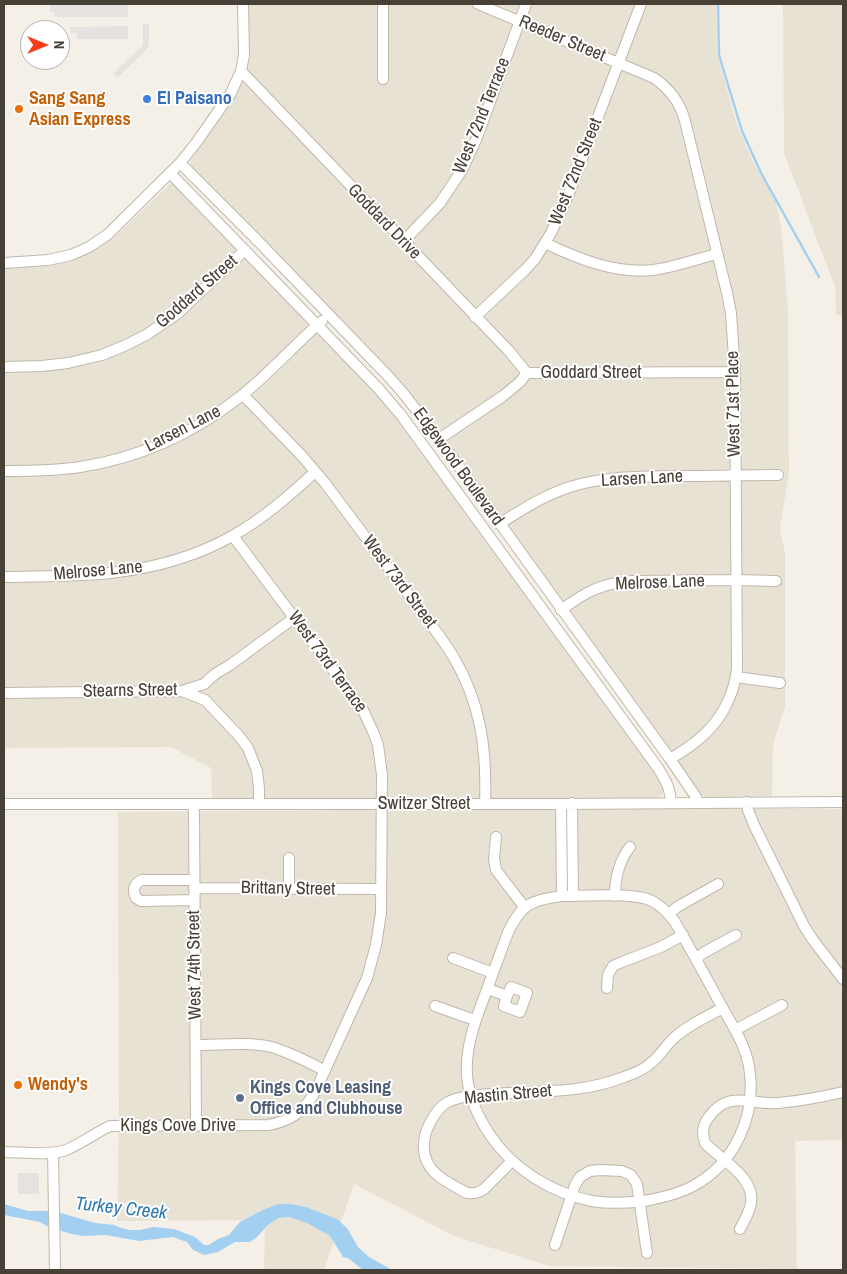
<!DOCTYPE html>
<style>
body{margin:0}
#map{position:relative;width:847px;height:1274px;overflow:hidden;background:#f4f0e7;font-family:"Archivo Narrow",sans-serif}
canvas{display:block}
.frame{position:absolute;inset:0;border:5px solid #474036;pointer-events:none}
.north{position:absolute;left:20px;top:20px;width:50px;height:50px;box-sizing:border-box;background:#fff;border:1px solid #b5b3af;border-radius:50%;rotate:90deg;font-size:14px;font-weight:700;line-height:20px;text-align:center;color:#474036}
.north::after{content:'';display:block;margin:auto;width:18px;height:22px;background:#fb3b17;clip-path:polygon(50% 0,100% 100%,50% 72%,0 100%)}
</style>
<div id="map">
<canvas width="847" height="1274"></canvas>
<div class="frame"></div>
<div class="north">N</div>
</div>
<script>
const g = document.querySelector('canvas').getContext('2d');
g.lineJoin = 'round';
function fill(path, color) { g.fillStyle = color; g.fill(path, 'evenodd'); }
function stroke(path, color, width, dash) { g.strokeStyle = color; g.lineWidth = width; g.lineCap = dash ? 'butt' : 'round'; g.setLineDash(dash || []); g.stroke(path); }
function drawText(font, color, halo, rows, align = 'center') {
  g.font = font + ' "Archivo Narrow",sans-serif'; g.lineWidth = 4; g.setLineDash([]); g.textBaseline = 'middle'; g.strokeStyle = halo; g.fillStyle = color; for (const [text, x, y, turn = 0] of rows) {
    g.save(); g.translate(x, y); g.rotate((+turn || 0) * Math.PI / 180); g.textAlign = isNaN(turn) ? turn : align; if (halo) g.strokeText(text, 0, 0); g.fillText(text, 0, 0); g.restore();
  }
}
const residential = new Path2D(`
 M249,4H716L717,53L736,122L752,160L776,202L781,227L788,310L789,472L780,528L785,554V707L773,744L772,796L707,798L700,794L450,449L191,167V160L233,101L250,58L249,48Z
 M783,4H843V315H836L835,287L784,153Z
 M171,183H173L382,396L661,778L664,790L662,795L656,798H212L211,768L171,747L4,748V267L40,266L51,265L78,258L90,253L107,242L122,230Z
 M475,809H843V1140L795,1141L797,1269L549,1266L454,1236L354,1184L324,1270H264L265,1220L117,1221L119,1121L118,812Z`);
const parking = new Path2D(`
 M50,5H128V17H54V12H50Z
 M143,24H149V44L147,49L117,78L113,74L143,45Z
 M128,26V39H77V33H70V27Z
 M18,1173H39V1194H18Z`);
const water = new Path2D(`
 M4,1204L28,1211H48L61,1213L95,1223L114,1225L121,1228L130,1230H140L153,1227L174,1229L195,1237L204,1245H209L218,1239L229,1235L240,1222L265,1209L278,1204H290L306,1207L337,1219L347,1228L358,1247L369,1257L389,1268L390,1270H363L348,1258L343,1257L330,1236L307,1223L289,1217L278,1218L268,1225L256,1238L250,1242H235L218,1252L204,1255L193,1250L187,1242L173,1237L139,1241L106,1235L84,1236L71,1234L49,1227L40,1222L4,1215Z`);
const stream = new Path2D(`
 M718,4L719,55L742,131L761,173L819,277`);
const minor = new Path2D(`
 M383,4V79
 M478,4L654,78C670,89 680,102 685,121L727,293L731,313L735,372L737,669C734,696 720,722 699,739C690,747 680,753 670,759
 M241,71L509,351L527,373
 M180,163L256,239L388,376L403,393L439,439L670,759L696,797L697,802
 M170,173L378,388L401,415L658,768C666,781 670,787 671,803
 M403,242L440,203L462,170L476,140L526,4
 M545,243C578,259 616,274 653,270C675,267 696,259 717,254
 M4,263L48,260L71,255L89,247L107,235L180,163L196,143L231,93L241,71L244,55L243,4
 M475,317L525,270L535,259L551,233L569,193L641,4
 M4,367L42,366L68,363L102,355L124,346L146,335L177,314L245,250
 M242,395L249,401L302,456L325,483L438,634C443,641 448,648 453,656C481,703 487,750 485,804
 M439,439L503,396L520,382L527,373L735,372
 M4,471C29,471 54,471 80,467C139,458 194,433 241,396C270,373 294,345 322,321
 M499,524C522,510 544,495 570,487C607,475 645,477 683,476C715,476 746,475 778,475
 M4,577C42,576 81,577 118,572C158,567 199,555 234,535C264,518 290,495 315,472
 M561,610C587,591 600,584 632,581L736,580L776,581
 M736,677L780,683
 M182,691L205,700L239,736L248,748L257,771L259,788V804
 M4,693L182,691L204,684L215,674L230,665L294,618
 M747,802L748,810L754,825L804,926L813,940L843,979
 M572,803L573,896
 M4,804H561L843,802
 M193,804L194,813L196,1126
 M561,804L562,896
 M496,837L494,859L496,870L525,908
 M289,858V889
 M194,880H142C134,883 132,890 136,898L141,901L194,900
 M194,888L381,889
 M562,896C584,896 634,892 652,901C662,906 669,914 675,922C691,950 706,977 721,1005C733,1027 748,1048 750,1074C755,1118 734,1163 695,1185C679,1194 661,1198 644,1201C627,1203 609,1204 592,1201C551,1193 513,1169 490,1135C478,1117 469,1097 467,1076C465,1046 476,1019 486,992C493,973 500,954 507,935C520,905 530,900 562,896Z
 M615,896C615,878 619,861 630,847
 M669,914L677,907L718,884
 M453,958L493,973
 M696,959L703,953L736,935
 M607,988L608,975L613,966L622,962L661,947L683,935
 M488,989L507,996L504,1006L520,1012L527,993L511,987L507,996
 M435,1006L466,1017L476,1020
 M735,1030L782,1005
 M196,1045C221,1045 251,1041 275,1048C292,1054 309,1062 325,1071
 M4,1152C21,1152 51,1156 66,1150C81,1144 95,1133 110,1126L268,1125C291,1121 303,1112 315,1092L367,978L376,945L381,913L382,775L378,745L374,734L363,710L233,536
 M53,1153L55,1270
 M512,1161L484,1189C478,1193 474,1194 467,1193C445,1181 421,1171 424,1142C425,1129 436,1108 448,1102C465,1094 490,1094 508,1093C548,1091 587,1092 624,1077C633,1074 644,1070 651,1063C660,1056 666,1045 674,1038C688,1025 706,1017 723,1008
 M740,1229C744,1221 750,1212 751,1203C755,1177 721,1160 705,1143C702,1134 702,1127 708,1118C728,1089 750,1105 778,1103C800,1101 822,1097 843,1092
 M555,1245L575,1185L580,1177L590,1171L600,1170L622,1171L631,1175L637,1184L647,1253`);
const markers = [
 [147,99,5,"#3f7fe0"],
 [19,109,5,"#e8710a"],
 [18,1085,5,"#e8710a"],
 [240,1098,5,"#5c6f8a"]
];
const streetNames = [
 ["Reeder Street",562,39,23],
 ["West 72nd Terrace",482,116,-68],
 ["West 72nd Street",576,172,-68],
 ["Goddard Drive",384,222,46],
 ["Goddard Street",197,292,-41],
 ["Goddard Street",591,373],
 ["West 71st Place",734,404,-91],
 ["Larsen Lane",183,429,-27],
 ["Edgewood Boulevard",458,467,54],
 ["Larsen Lane",642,479,-3],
 ["Melrose Lane",98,571,-5],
 ["West 73rd Street",399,582,53],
 ["Melrose Lane",660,583,-2],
 ["West 73rd Terrace",327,662,54],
 ["Stearns Street",130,691,-1],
 ["Switzer Street",424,804],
 ["Brittany Street",288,889,1],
 ["West 74th Street",195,965,-91],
 ["Mastin Street",508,1095,-5],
 ["Kings Cove Drive",178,1126]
];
const foodNames = [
 ["Sang Sang",29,99],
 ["Asian Express",29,120],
 ["Wendy's",28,1085]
];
const shopNames = [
 ["El Paisano",157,99]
];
const serviceNames = [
 ["Kings Cove Leasing",250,1088],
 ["Office and Clubhouse",250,1109]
];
const waterNames = [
 ["Turkey Creek",121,1209,6]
];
fill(residential, '#e8e2d5');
fill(parking, '#e5e2df');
fill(water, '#a3d0f1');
stroke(stream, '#a3d0f1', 2.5);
stroke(minor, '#bfb8aa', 12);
stroke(minor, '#fff', 10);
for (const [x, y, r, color] of markers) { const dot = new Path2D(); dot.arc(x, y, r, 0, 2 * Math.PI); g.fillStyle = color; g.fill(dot); stroke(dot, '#fff', 2); }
drawText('18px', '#474036', '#fff', streetNames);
drawText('bold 18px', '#c56008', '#fff', foodNames, 'left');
drawText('bold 18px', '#366cbe', '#fff', shopNames, 'left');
drawText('bold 18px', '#4e5e75', '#fff', serviceNames, 'left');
drawText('italic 19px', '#2e7ab3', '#fff', waterNames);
</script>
